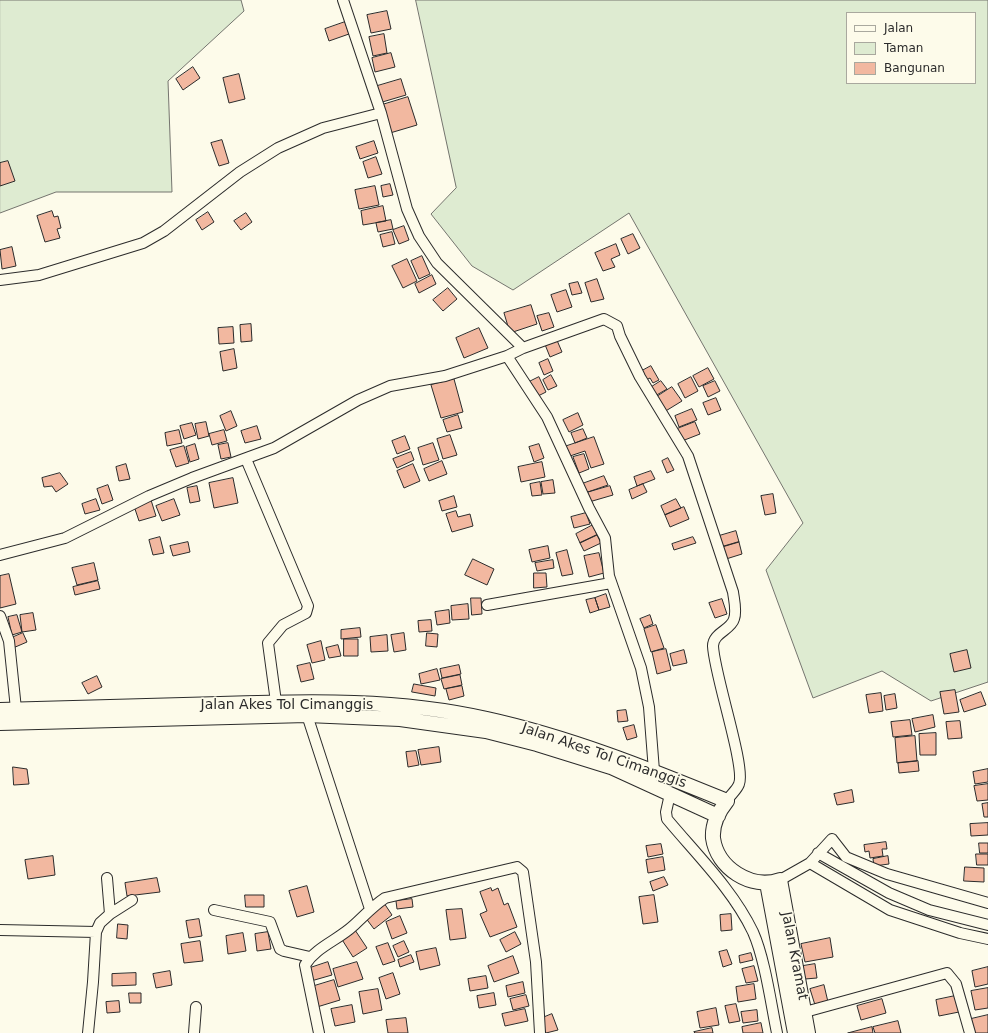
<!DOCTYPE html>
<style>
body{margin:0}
#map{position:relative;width:988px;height:1033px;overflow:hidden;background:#fdfbea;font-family:"DejaVu Sans",sans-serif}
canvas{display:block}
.legend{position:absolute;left:846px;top:12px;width:130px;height:72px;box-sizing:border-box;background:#fdfbea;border:1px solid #a9a89e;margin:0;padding:5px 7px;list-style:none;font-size:12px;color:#2b2b2b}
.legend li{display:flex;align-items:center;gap:8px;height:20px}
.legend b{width:20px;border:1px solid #a9a89e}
</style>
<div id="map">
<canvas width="988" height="1033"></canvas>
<ul class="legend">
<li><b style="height:5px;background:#fdfbea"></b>Jalan</li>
<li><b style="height:11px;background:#deebd1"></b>Taman</li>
<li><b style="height:11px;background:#f2b8a0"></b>Bangunan</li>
</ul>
</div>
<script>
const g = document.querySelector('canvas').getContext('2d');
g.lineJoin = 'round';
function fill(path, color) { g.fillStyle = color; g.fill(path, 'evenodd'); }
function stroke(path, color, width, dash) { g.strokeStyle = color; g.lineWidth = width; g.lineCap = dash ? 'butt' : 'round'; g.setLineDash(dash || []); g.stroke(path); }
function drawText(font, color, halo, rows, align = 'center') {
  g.font = font + ' "DejaVu Sans",sans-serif'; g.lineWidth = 3; g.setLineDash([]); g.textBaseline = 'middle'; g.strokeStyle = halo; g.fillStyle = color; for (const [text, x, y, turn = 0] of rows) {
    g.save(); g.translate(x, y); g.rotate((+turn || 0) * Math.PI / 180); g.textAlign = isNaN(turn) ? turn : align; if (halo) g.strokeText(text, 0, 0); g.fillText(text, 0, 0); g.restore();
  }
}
const green = new Path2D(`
 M0,0H241L244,11L168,81L172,192H56L0,213Z
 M416,0H988V682L931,701L882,671L813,698L766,570L803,523L629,213L513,290L472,266L431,214L456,188ZM847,13H975V83H847Z`);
const building = new Path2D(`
 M387,11L391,29L371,33L367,15Z
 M345,22L349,34L329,41L325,29Z
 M384,34L387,53L373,56L369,37Z
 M391,53L395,67L375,72L372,58Z
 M193,67L200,78L183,90L176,79Z
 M239,74L245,99L229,103L223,78Z
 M401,79L406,95L379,103L374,87Z
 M408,97L417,125L390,133L382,105Z
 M222,140L229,163L219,166L211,143Z
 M374,141L378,153L360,159L356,147Z
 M376,157L382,174L368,178L363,162Z
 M8,161L15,181L0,186V163Z
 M390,184L393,195L383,197L381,186Z
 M375,186L379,205L359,209L355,190Z
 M383,206L386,221L363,225L361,211Z
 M52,211L54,217L58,216L61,228L57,229L60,238L45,242L37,216Z
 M208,212L214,222L202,230L196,220Z
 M246,213L252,222L241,230L234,221Z
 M391,220L393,229L378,232L376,223Z
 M404,226L409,240L399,244L393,230Z
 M392,232L395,244L383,247L380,235Z
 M633,234L640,248L628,254L621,239Z
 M616,244L620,255L611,259L615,267L603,271L595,253Z
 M12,247L16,266L2,269L0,250Z
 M422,256L430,274L419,279L411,261Z
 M407,259L417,281L403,288L392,266Z
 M432,275L436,284L419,293L415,284Z
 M597,279L604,299L591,302L585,283Z
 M578,282L582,293L572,295L569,284Z
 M448,288L457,299L443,311L433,300Z
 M566,290L572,307L557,312L551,295Z
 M531,305L537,324L510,333L504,313Z
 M549,313L554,327L542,331L537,316Z
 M251,324L252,341L241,342L240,325Z
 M233,327L234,343L219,344L218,328Z
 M479,328L488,348L464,358L456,338Z
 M556,338L562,352L550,357L544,342Z
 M234,349L237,368L223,371L220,352Z
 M548,359L553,371L544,375L539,363Z
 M651,366L659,380L653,383L650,378L644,381L640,372Z
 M708,368L714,379L699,387L693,376Z
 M551,375L557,386L548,390L543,380Z
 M539,377L546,392L536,397L529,382Z
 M691,377L698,391L685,398L678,384Z
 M454,379L463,412L441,418L431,385Z
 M661,381L667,389L655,396L650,388Z
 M715,381L720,391L708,397L703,386Z
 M672,387L682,401L664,412L655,398Z
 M716,398L721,410L708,415L703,403Z
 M692,409L697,420L679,427L675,416Z
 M231,411L237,426L226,431L220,416Z
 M578,413L583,425L569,432L563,420Z
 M458,415L462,428L447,432L443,420Z
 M206,422L209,436L198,439L195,424Z
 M695,422L700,434L682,441L677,429Z
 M192,423L196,435L184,439L180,426Z
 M257,426L261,439L245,443L241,431Z
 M583,429L587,438L575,443L571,433Z
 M179,430L182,443L167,446L165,433Z
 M224,430L227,441L212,445L209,434Z
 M450,435L457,455L443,459L437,439Z
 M405,436L410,449L397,454L392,441Z
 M594,437L604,464L591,468L585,451L567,457L564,447Z
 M228,443L231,457L221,459L218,445Z
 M433,443L439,460L423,465L418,448Z
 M195,444L199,459L190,462L186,447Z
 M539,444L544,458L534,462L529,447Z
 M184,446L189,463L176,467L170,450Z
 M411,452L414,460L397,468L393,459Z
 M584,454L589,469L579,473L573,457Z
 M668,458L674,470L667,473L662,461Z
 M442,461L447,474L429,481L424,469Z
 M542,462L545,477L521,482L518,467Z
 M126,464L130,479L119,481L116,467Z
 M413,464L420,481L404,488L397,471Z
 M651,471L655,479L637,486L634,477Z
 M60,473L68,484L56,492L52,486L44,487L42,478Z
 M604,476L608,485L585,493L582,484Z
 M233,478L238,503L214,508L209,483Z
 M553,480L555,493L543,494L541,482Z
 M540,482L542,495L532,496L530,484Z
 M643,484L647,492L632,499L629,490Z
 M108,485L113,500L102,504L97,489Z
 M197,486L200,501L190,503L187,488Z
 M610,486L613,495L589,502L586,493Z
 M773,494L776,513L765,515L761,496Z
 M454,496L457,507L442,511L439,501Z
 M96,499L100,510L85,514L82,504Z
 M174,499L180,515L162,521L156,506Z
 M676,499L681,508L665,515L661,506Z
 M151,500L156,516L139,521L134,506Z
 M684,507L689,519L670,527L665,515Z
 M456,511L458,517L470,514L473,526L452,532L446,514Z
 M586,513L590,524L574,528L571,517Z
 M593,525L597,535L580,543L576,534Z
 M736,531L739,542L722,547L719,536Z
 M597,535L601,543L584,551L580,543Z
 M160,537L164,553L153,555L149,540Z
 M693,537L696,543L674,550L672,544Z
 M188,542L190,552L173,556L170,546Z
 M739,542L742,554L726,559L722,547Z
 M548,546L550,558L532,562L529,550Z
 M567,550L573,574L562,576L556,553Z
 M599,553L604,573L589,577L584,556Z
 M473,559L494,569L487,585L465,575Z
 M553,560L554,568L537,571L535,563Z
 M94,563L98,580L77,585L72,568Z
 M534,573H546L547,587L534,588Z
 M9,574L16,604L0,608V576Z
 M98,581L100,589L75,595L73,587Z
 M606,594L610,607L599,610L595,598Z
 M471,598H481L482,614L472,615Z
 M595,598L599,610L590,613L586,600Z
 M722,599L727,614L715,618L709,603Z
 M468,604L469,619L452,620L451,606Z
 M449,610L450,623L437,625L435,612Z
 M33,613L36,630L22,632L20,615Z
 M17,615L22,632L12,635L8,617Z
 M650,615L653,624L644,628L640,619Z
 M431,620L432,631L419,632L418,621Z
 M656,625L664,648L651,652L644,629Z
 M360,628L361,637L341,639V630Z
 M23,633L27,642L13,648L9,639Z
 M404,633L406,650L394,652L391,635Z
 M427,633L438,634L437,647L426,646Z
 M387,635L388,651L371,652L370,637Z
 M344,639H358V656H344Z
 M321,641L325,660L312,663L307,645Z
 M338,645L341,656L329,658L326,648Z
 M666,649L671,670L657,674L652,652Z
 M684,650L687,663L673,666L670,654Z
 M967,650L971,668L954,672L950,654Z
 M310,663L314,679L301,682L297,666Z
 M459,665L461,674L442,678L440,669Z
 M437,669L440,680L421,684L419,674Z
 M460,675L462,685L444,689L441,679Z
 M97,676L102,687L88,694L82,683Z
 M414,684L436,688L435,696L412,692Z
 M462,686L464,696L449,700L446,689Z
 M955,690L959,712L944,714L940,692Z
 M981,692L986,705L964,712L960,700Z
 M881,693L883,711L869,713L866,695Z
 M895,694L897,708L886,710L884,696Z
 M626,710L628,721L618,722L617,711Z
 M933,715L935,727L915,732L912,719Z
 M910,720L912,735L893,737L891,722Z
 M960,721L962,738L948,739L946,722Z
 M634,725L637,737L627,740L623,728Z
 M936,733V755H920L919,734Z
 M915,736L917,761L897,763L895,738Z
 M439,747L441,762L421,765L418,750Z
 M416,751L419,765L408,767L406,752Z
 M918,761L919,771L899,773L898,763Z
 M13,767L27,769L29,784L14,785Z
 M988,769V782L975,784L973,772Z
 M988,784V800L977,801L974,786Z
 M852,790L854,802L837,805L834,794Z
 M988,803V817H984L982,804Z
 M988,823V835L971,836L970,824Z
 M886,842L887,849H882L883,856L870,858L869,851L865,852L864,845Z
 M979,843H988V853H980Z
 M661,844L663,854L648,857L646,846Z
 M976,854H988V865H977Z
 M53,856L55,875L28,879L25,860Z
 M888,856L889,864L874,866L873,859Z
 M663,857L665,870L648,873L646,860Z
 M965,867L984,868V882L964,881Z
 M664,877L668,885L653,891L650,882Z
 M157,878L160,892L127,896L125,883Z
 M307,886L314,912L297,917L289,891Z
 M491,888L492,891L498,888L504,905L508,903L517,927L490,937L480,914L487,911L480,892Z
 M245,895H264V907H246Z
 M654,895L658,922L643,924L639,897Z
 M412,899L413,907L397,909L396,901Z
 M384,903L392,915L374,929L365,917Z
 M462,909L466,938L450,940L446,910Z
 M731,914L732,930L721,931L720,915Z
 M400,916L407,933L392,939L386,922Z
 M199,919L202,936L189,938L186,921Z
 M118,924L128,925L127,939L117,938Z
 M355,930L367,948L353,957L341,938Z
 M268,932L271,949L257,951L255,934Z
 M515,932L521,944L506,952L500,940Z
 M243,933L246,951L228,954L226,936Z
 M830,938L833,957L805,962L801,944Z
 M200,941L203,961L184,963L181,944Z
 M404,941L409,952L398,957L393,946Z
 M388,943L395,961L383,965L376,947Z
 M436,948L440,965L420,970L416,952Z
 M727,950L732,964L723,967L719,952Z
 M751,953L753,960L740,963L739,956Z
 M411,955L414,962L400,967L398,960Z
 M513,956L519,973L494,982L488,966Z
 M328,962L332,975L311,981L307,969Z
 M357,962L363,979L338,987L333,969Z
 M815,964L817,978L805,979L803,966Z
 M754,966L758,981L746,983L742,969Z
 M988,967V984L975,987L972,971Z
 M170,971L172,985L156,988L153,974Z
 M136,973V985L112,986V974Z
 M393,973L400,994L386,999L379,978Z
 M486,976L488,988L470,991L468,979Z
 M334,980L340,1000L317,1007L311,987Z
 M523,982L525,993L508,997L506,986Z
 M754,984L756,999L738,1002L736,987Z
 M824,985L828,1002L815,1005L810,989Z
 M988,988V1008L975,1010L971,991Z
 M378,989L382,1010L363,1014L359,992Z
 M129,993H141V1003H130Z
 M494,993L496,1005L479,1008L477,996Z
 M526,995L529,1006L513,1010L510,999Z
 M955,996L959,1012L939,1016L936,1000Z
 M882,999L886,1013L861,1020L857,1006Z
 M119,1001L120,1012L107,1013L106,1002Z
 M736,1004L740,1021L729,1023L725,1006Z
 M352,1005L355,1022L335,1026L331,1009Z
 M716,1008L719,1025L700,1028L697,1012Z
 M525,1009L528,1021L505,1026L502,1014Z
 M757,1010L758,1021L743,1023L741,1012Z
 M552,1014L558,1030L546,1033L540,1019Z
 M988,1015V1033H974L971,1019Z
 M406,1018L408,1033H388L386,1020Z
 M898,1021L901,1033H875L873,1027Z
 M761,1023L763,1033H743L742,1027Z
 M872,1027L873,1033H848Z
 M712,1028L713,1033H695L694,1032Z`);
const minor = new Path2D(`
 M343,0L381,113L407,209L419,236L437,263L523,348
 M0,280L39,275L143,243L164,231L240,172L278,148L323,128L381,113
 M507,356L547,417L589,508L605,538L609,576L641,668L649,707L654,771
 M246,459L308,606L306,613L283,625L268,643L276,702
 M0,555L65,538L149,496L192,478L274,448L358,400L390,386L445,376L507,356L523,348L604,319L617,326L620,336L640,377L688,456L733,592C734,600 737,611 734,619C731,630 713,633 713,646C714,674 746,767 739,784C737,790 730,795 727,801
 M487,605L611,583
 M0,616L9,641L16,709
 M307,715L370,909
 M670,794L666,812L667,819C697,855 733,890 753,932C765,959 771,1004 777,1033
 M818,853L889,893L929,910L988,925
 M810,863L890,910L960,933L988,939
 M107,878L110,914
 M780,880L810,863L832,839L846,857L887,874L988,903
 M214,910L270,922L280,949L284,951L310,957
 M0,930L96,932
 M805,1012L947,973L956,984L970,1033
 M88,1033L93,982L96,932L100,923L110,914L132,900
 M194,1033L196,1007
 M319,1033L305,965C316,947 338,940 353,926C364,916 373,906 385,898L517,867L523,872L536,962L540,1033`);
const secondary = new Path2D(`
 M0,710C73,708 147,706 220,704C309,701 400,699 487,719C569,737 649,769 727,801C719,811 712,824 713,838C717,868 751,890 780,880L808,1033
 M0,723L307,715L400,719L486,731L537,744L611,767L718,816
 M767,883L795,1033`);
const streetNames = [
 ["Jalan Akes Tol Cimanggis",287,705],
 ["Jalan Akes Tol Cimanggis",604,756,19],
 ["Jalan Kramat",794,956,79]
];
fill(green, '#deebd1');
stroke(green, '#74746e', 1);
fill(building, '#f2b8a0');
stroke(building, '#2b2b2b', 1);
stroke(minor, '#2b2b2b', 12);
stroke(secondary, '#2b2b2b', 16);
stroke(minor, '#fdfbea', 10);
stroke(secondary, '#fdfbea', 14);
drawText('14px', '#2b2b2b', '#fdfbea', streetNames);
</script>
